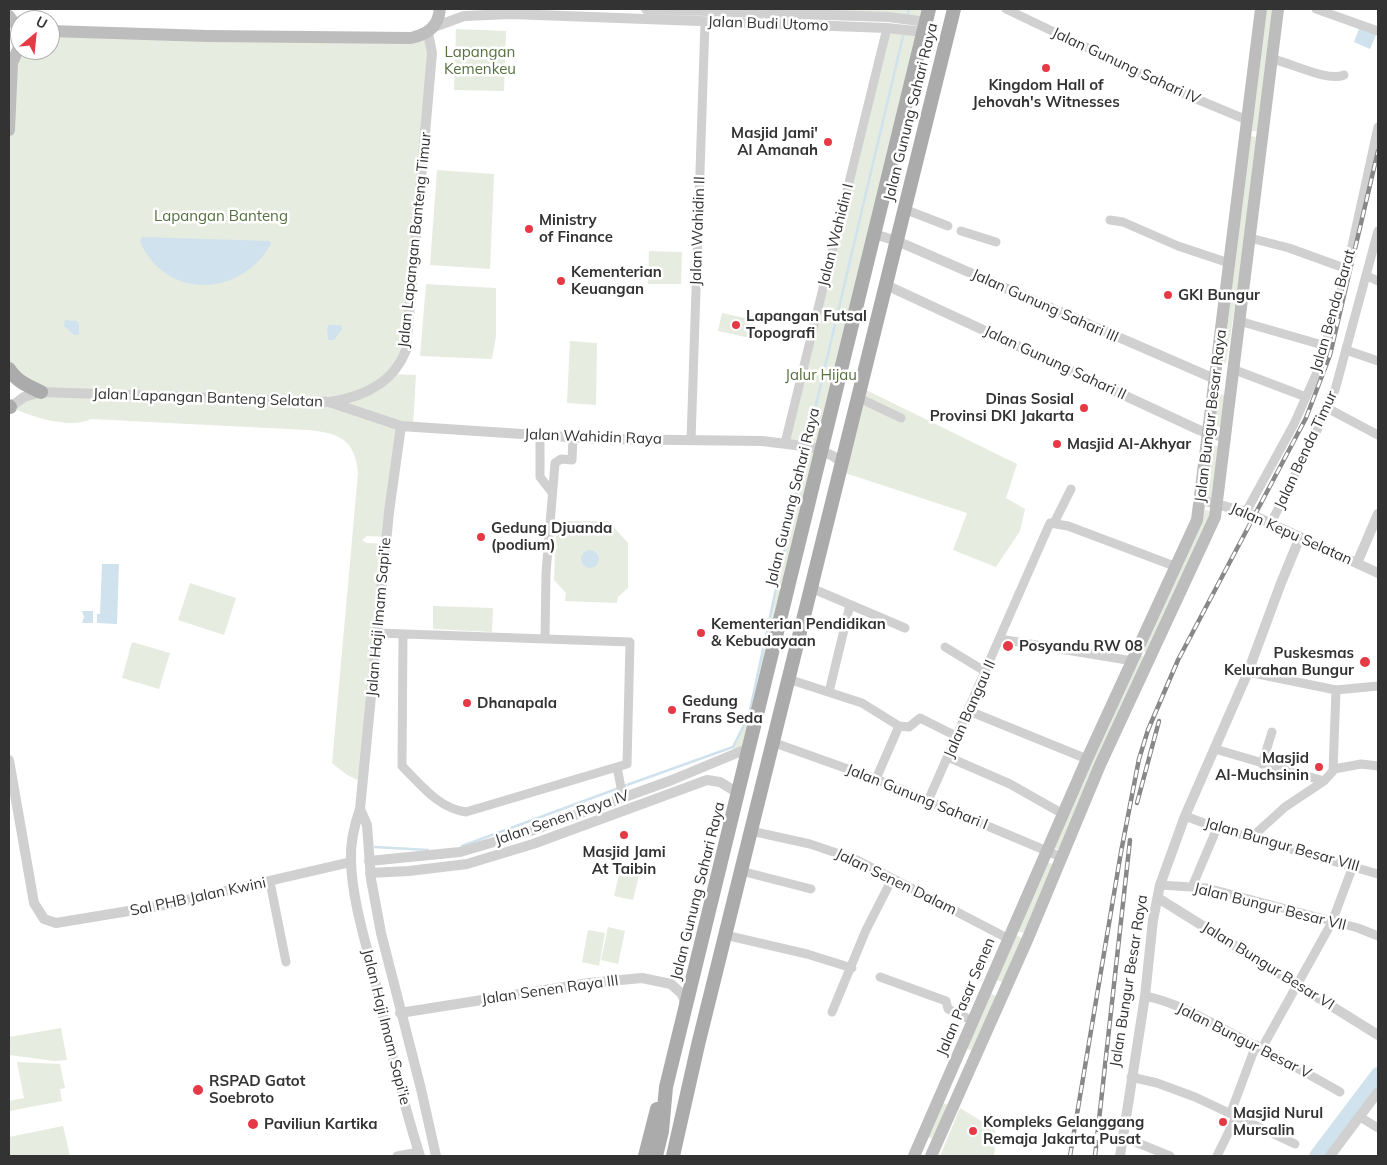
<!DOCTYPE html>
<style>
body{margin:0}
#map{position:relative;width:1387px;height:1165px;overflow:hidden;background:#fff;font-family:Mulish,sans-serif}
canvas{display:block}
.frame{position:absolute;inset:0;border:10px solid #333;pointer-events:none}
.north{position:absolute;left:10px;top:10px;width:50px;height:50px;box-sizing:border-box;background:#fff;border:1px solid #adadad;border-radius:50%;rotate:28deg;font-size:14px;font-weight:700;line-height:20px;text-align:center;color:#333}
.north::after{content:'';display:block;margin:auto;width:18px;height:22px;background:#e63946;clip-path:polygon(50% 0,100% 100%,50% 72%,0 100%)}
</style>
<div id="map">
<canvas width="1387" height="1165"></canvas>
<div class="frame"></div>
<div class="north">U</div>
</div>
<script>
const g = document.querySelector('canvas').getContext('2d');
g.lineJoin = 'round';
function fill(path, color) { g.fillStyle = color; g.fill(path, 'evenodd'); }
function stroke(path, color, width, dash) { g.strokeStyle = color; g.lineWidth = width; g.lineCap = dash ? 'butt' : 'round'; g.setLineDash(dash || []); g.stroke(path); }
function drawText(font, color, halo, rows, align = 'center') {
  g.font = font + ' Mulish,sans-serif'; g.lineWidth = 5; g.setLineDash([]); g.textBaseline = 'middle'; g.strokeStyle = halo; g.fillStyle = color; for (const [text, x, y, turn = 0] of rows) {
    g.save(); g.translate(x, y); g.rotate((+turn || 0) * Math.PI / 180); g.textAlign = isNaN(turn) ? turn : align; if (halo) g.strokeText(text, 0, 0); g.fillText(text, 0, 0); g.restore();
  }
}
const green = new Path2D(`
 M788,9H929L926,22Z
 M1266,9H1272L1257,131H1251Z
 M887,28L924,32L749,748L734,754L733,747L749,715L806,446L785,443Z
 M456,29L506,31L504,91L454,90Z
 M50,31L423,35L431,44L406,350L393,374L416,375L413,426H401L386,537L367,536L362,540L366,543L386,544L362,782L347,775L332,763L358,473C355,438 338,433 307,430L91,419C70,430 30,416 10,407L40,392L9,369V130L20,50H50Z
 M1250,136L1256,137L1241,266L1226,364L1223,363Z
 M437,170L494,174L490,269L430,265Z
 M649,251L682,252L681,284H648Z
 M426,284L496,288V336L492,359L420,356Z
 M722,313L754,320L750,338L718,331Z
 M570,341L597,343L596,405L567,403Z
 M860,387L1017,464L1006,498L1025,509L1020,531L996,567L953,550L967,513L839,471Z
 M1219,394L1226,395L1221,427L1214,426Z
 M1211,445L1219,446L1213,497H1205Z
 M1205,510L1210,511V516L1147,653L1141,650L1203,518Z
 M565,521H608L628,543V588L618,597L617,603L565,601L566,593L554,580L556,533ZM588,551H594L598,555L597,565H584L582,559Z
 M190,583L236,598L224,635L178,620Z
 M433,606L493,608L492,632L433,629Z
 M132,642L170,653L159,689L122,678Z
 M1139,655L1145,657L1058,850L1052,847Z
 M1046,862L1053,864L1024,933L1017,931Z
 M621,866L640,871L633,900L614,896Z
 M608,927L625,931L618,964L601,960Z
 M588,930L605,933L599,966L582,962Z
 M1016,935L1022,938L1002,982L995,979Z
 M989,993L996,996L972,1051L966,1048Z
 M61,1028L67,1060L54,1061L9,1055V1037Z
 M17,1062L60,1064L65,1088L60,1089L62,1101L9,1111V1101L24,1098Z
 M943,1103L948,1105L933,1139L928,1137Z
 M960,1108L994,1129L996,1136L994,1156H940Z
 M63,1126L70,1156H9V1137Z`);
const water = new Path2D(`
 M1360,26L1377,33L1370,49L1354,42Z
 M142,237L270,241L271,244C241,297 167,301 140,242Z
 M65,320L77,321L79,324V335H74L64,326Z
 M329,325H341L342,329L334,340H328L327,328Z
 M581 559a9 9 0 1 1 18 0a9 9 0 1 1-18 0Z
 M102,564H119L117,624L97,623V614H100Z
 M82,611H93V623H82L84,617Z`);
const stream = new Path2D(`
 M907,17L909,9
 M807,443L904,32
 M624,786L733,747L749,715L806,448
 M462,846L619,788
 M375,847L428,850`);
const river = new Path2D(`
 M1316,1156L1378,1074`);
const minor = new Path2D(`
 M1006,9L1182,93L1247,120
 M1316,9L1378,31
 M1272,59C1292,63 1327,82 1344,75
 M904,209L948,226
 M1110,220L1123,222L1178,246L1229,263
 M961,231L996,242
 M1250,238L1289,248L1347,269
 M1367,276L1378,281
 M1239,321L1326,346
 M1346,350L1378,361
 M1235,370L1306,397
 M857,397L901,418
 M1327,408L1378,435
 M540,436V477L551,491
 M691,440L705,22
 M785,443L887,28
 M1246,512L1294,424L1318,370L1347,269L1378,127
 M1054,523L1071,489
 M1271,523L1315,435L1335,390L1378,231
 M811,588L905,628
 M378,633L630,642L627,764L466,812C438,808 421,785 402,766L403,634
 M545,639L546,573L555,463L561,459L572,460L573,437
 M1000,639L1133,661
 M945,647L986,672
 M1248,672L1336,690L1378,686
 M788,679L862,703L899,726L909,727L920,718L958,737
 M829,692L850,605
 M969,711L1087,759
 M772,742L876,779L1061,857
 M1215,749L1324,781
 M948,757L1010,784L1063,814
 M1262,764L1272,732
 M617,767L623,798
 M1334,769L1361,764L1378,766
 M876,779L899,726
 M928,801L1050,523L1068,526L1177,567
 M1185,816L1217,828L1378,874
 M751,831L810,844L857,860L1009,939
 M1253,836L1285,807L1324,781L1333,771L1336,690
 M741,871L811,889
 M270,882L286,962
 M1160,885L1207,888L1358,928L1378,936
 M1192,887L1217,828
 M725,935L807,954L852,968
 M880,977L946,1001L948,1009L973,1021
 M1145,996C1179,1003 1208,1021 1239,1037C1273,1055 1307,1073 1340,1092
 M832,1012L866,930L892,879
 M1262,1048L1332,922L1353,866
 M1131,1077L1157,1083L1195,1097L1295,1144
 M1231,1112L1256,1045
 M1360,1117L1378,1128
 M1123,1137L1170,1156
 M397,1156L419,1152
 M1217,1156L1237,1115`);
const tertiary = new Path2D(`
 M646,9L889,17L926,22
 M434,27L464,16L511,14L887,28L924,32
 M874,234L897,241L1215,379
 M886,285L1199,430L1226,438
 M330,402C363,397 393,384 406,350L432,53L428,33
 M9,408L24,397L41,392L329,402L401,426L597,439L762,441L812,447L833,456L841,462
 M401,426L389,512L360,809C354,826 350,842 351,861C352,898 364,936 373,972C387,1034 401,1096 420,1156
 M1201,500L1246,512L1378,573
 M1357,563L1378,514
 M9,760L34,903L44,919L56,923L165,905L351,862
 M360,809L367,825L371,879L381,933L421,1089L436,1156
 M369,861L460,852L528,832L672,780L749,748
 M370,873L409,871L467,864L533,844L707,780L720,782L738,793
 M1158,898L1378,1035
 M400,1013L589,983L642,978L671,984L682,994L686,1006
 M1120,1156L1145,996L1153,920L1160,885L1185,816L1248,672L1281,583L1300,537
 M1330,1156L1378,1092`);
const secondary = new Path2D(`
 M9,16L14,23L20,26
 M50,31L208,36L411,38C428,34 438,27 440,9
 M9,130L12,63L20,45
 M914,1156L1087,759L1197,520L1261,9
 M931,1156L1028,938L1100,765L1215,517L1278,9`);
const primary = new Path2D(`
 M9,369C16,381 28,386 41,392
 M9,406L10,407
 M645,1156L657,1109
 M656,1156L662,1131L666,1087L929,9
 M673,1156L698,1045L954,9`);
const rail = new Path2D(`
 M1137,803L1159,721
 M1070,1156L1121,852L1139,759L1148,730L1178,660L1306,418L1330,355L1378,151
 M1095,1156L1130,840`);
const markers = [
 [1046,68,5,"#e63946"],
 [828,142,5,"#e63946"],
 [529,229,5,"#e63946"],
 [561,281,5,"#e63946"],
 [1168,295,5,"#e63946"],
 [736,325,5,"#e63946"],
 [1084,408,5,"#e63946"],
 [1057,444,5,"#e63946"],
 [481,537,5,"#e63946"],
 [701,633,5,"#e63946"],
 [1008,646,6,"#e63946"],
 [1365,662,6,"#e63946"],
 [467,703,5,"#e63946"],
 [672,710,5,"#e63946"],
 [1319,767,5,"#e63946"],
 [624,835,5,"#e63946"],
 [198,1090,6,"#e63946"],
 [1223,1122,5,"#e63946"],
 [253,1124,6,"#e63946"],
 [973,1131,5,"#e63946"]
];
const streetNames = [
 ["Jalan Budi Utomo",768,24,2],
 ["Jalan Gunung Sahari IV",1126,66,25],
 ["Jalan Gunung Sahari Raya",911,112,-76],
 ["Jalan Wahidin II",698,231,-88],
 ["Jalan Wahidin I",836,235,-76],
 ["Jalan Lapangan Banteng Timur",415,240,-84],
 ["Jalan Gunung Sahari III",1045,306,24],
 ["Jalan Benda Barat",1333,311,-74],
 ["Jalan Gunung Sahari II",1055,363,25],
 ["Jalan Lapangan Banteng Selatan",208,398,2],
 ["Jalan Bungur Besar Raya",1211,416,-83],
 ["Jalan Wahidin Raya",593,437,2],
 ["Jalan Benda Timur",1306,450,-65],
 ["Jalan Gunung Sahari Raya",793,497,-76],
 ["Jalan Kepu Selatan",1291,534,24],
 ["Jalan Haji Imam Sapi'ie",379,617,-85],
 ["Jalan Bangau II",970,709,-66],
 ["Jalan Gunung Sahari I",917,797,22],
 ["Jalan Senen Raya IV",562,818,-19],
 ["Jalan Bungur Besar VIII",1282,845,16],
 ["Jalan Senen Dalam",896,882,26],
 ["Jalan Gunung Sahari Raya",698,891,-76],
 ["Sal PHB Jalan Kwini",198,897,-12],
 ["Jalan Bungur Besar VII",1270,907,14],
 ["Jalan Bungur Besar VI",1268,966,32],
 ["Jalan Bungur Besar Raya",1129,981,-81],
 ["Jalan Senen Raya III",550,990,-8],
 ["Jalan Pasar Senen",966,997,-67],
 ["Jalan Haji Imam Sapi'ie",386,1027,76],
 ["Jalan Bungur Besar V",1244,1041,27]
];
const parkNames = [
 ["Lapangan",480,52],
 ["Kemenkeu",480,69],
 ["Lapangan Banteng",221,216],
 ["Jalur Hijau",821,375]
];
const poiNames = [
 ["Kingdom Hall of",1046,85,"center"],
 ["Jehovah's Witnesses",1046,102,"center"],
 ["Masjid Jami'",818,133,"right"],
 ["Al Amanah",818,150,"right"],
 ["Ministry",539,220],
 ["of Finance",539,237],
 ["Kementerian",571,272],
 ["Keuangan",571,289],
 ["GKI Bungur",1178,295],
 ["Lapangan Futsal",746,316],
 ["Topografi",746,333],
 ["Dinas Sosial",1074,399,"right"],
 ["Provinsi DKI Jakarta",1074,416,"right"],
 ["Masjid Al-Akhyar",1067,444],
 ["Gedung Djuanda",491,528],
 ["(podium)",491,545],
 ["Kementerian Pendidikan",711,624],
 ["& Kebudayaan",711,641],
 ["Posyandu RW 08",1019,646],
 ["Puskesmas",1354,653,"right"],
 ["Kelurahan Bungur",1354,670,"right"],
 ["Gedung",682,701],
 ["Frans Seda",682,718],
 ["Dhanapala",477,703],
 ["Masjid",1309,758,"right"],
 ["Al-Muchsinin",1309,775,"right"],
 ["Masjid Jami",624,852,"center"],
 ["At Taibin",624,869,"center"],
 ["RSPAD Gatot",209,1081],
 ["Soebroto",209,1098],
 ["Masjid Nurul",1233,1113],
 ["Mursalin",1233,1130],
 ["Kompleks Gelanggang",983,1122],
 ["Remaja Jakarta Pusat",983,1139],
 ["Paviliun Kartika",264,1124]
];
fill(green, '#e6ecdf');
fill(water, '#cfe2ee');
stroke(stream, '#cfe2ee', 2.5);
stroke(river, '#cfe2ee', 14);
stroke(minor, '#d0d0d0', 9);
stroke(tertiary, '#d0d0d0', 10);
stroke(secondary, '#bdbdbd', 12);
stroke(primary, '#ababab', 14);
stroke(rail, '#888', 4.5);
stroke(rail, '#fff', 2.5, [8]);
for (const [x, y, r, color] of markers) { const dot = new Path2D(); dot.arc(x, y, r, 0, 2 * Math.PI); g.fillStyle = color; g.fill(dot); stroke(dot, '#fff', 2); }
drawText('15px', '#333', '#fff', streetNames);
drawText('15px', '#56703f', '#fff', parkNames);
drawText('bold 15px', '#333', '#fff', poiNames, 'left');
</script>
